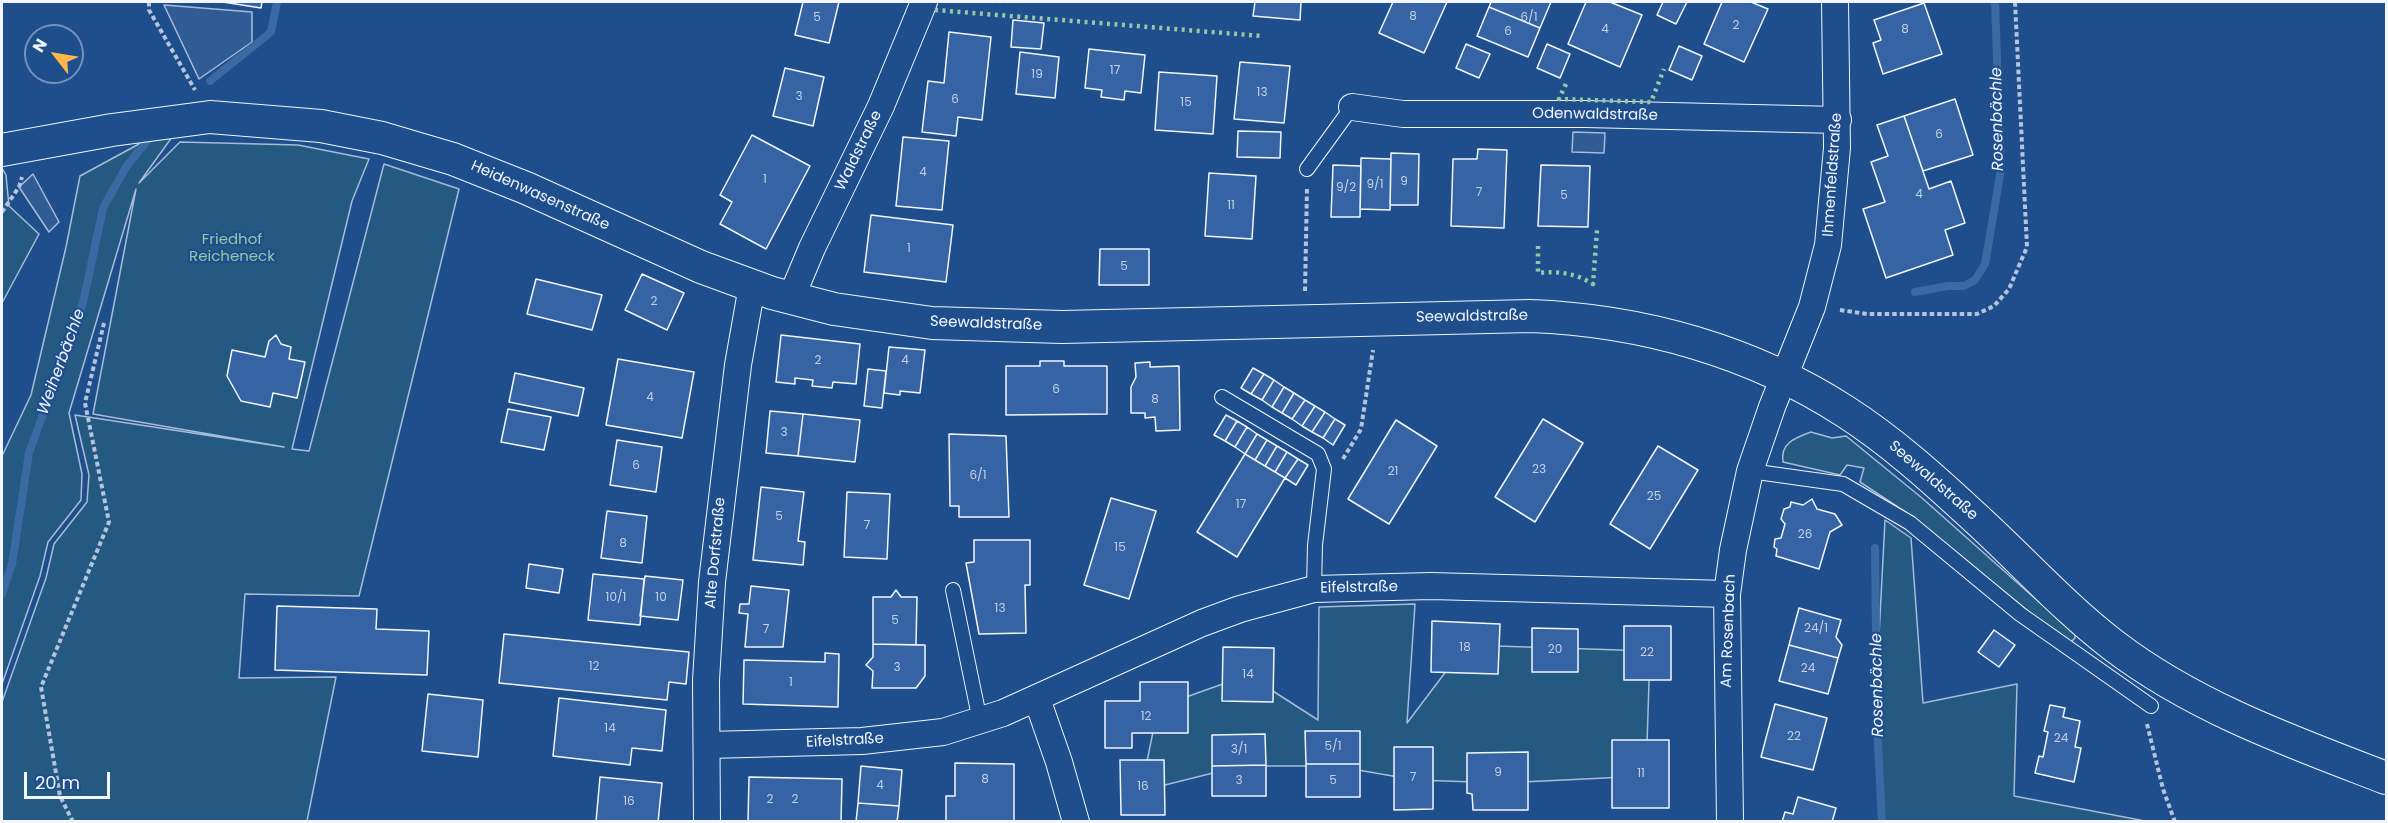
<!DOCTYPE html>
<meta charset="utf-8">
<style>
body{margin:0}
#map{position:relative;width:2388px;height:823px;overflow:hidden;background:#1f4e8c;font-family:Poppins,sans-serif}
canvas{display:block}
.frame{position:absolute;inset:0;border:3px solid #f2f6ff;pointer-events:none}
.north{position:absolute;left:24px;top:24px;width:60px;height:60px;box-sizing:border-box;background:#1f4e8c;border:2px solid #7391ba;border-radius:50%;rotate:301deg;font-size:16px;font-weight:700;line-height:24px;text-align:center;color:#f2f6ff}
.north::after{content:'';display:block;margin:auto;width:21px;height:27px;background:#ffb74d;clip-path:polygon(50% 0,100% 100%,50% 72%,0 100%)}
.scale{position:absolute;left:24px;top:772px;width:86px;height:27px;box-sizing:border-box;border:3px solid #f2f6ff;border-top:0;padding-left:8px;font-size:18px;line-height:21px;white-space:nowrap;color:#f2f6ff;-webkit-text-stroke:4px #1f4e8c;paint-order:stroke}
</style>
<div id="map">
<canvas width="2388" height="823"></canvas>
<div class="frame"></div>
<div class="north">N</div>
<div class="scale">20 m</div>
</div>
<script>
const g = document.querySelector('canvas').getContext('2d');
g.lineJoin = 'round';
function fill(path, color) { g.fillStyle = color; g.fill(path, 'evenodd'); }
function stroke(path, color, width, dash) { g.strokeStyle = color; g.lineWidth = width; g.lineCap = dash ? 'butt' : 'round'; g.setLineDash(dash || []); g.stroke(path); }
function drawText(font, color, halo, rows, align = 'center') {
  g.font = font + ' Poppins,sans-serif'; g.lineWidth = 4.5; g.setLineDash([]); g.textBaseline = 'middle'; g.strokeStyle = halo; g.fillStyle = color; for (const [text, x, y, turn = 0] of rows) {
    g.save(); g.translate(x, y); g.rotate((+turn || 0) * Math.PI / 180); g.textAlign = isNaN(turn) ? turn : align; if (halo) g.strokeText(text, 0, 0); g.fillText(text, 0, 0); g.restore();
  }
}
const green = new Path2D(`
 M185,119L139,183L180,142L298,145L369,159L352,201L292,449L309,451L384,164L459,189L359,596L245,594L239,678L336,677L307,821H2V702L46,578L54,544L87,502L89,475L75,415L284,447L93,414L136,189L69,413L82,474L81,500L48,542L40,576L2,684V456L31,395L66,247L80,176Z
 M2,168L6,175L9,206L39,234L2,303Z
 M1811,432L1832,438L1846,436L1922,498L2075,634V638L2071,642H2066L1913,517L1860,482L1864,468L1847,465L1840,475L1783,462C1780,443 1795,438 1811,432Z
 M1885,520L1911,538L1923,703L2017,684L2014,796L2145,821H1880L1875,712Z
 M1415,604L1407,723L1466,645L1650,651L1646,776L1502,783L1416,780L1334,766H1241L1141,791L1158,707L1248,675L1318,720L1319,607Z`);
const parking = new Path2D(`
 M164,5L252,12V42L199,79Z
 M1573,132L1605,133L1604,153L1572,152Z
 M33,174L59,222L49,232L19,187Z`);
const stream = new Path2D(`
 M210,81L271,32L277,2
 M1915,292L1948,286H1964L1975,280L1985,264L2001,169L1995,2
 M1875,548L1877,724L1882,822
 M2,594L12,564L29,453L83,303L103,208L126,167L147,141`);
const building = new Path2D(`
 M223,2H262L261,8Z
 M803,2H839L829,43L795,35Z
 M1255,2H1301L1300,20L1253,16Z
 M1393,2H1447L1424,53L1379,33Z
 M1491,2H1551L1540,28L1489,7Z
 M1586,2H1610L1642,15L1620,67L1568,44Z
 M1663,2H1687L1676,24L1657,15Z
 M1722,2H1751L1768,9L1744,62L1704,44Z
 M1924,3L1942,54L1883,74L1873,43L1881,40L1874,20Z
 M1489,7L1540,28L1528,57L1477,36Z
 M1013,20L1044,23L1041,49L1011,47Z
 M949,32L991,37L982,120L958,117L956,136L922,132L928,81L944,83Z
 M1466,44L1490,54L1479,78L1456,68Z
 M1547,44L1570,54L1560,78L1537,68Z
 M1679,46L1702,56L1692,80L1669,70Z
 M1089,49L1145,55L1141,93L1125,91L1124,100L1101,97L1102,90L1085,88Z
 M1020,52L1059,57L1055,98L1016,94Z
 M1240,62L1290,66L1284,123L1234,119Z
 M785,68L824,77L813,126L773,116Z
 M1159,72L1217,76L1213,134L1155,130Z
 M1955,99L1973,155L1923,171L1904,116Z
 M1904,116L1929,189L1951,181L1965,223L1945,230L1953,255L1886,278L1863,209L1885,202L1871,162L1888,156L1877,125Z
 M1238,131L1281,132L1280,158L1237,157Z
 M752,135L810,166L766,249L720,224L732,202L720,195Z
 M903,137L949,141L942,210L896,206Z
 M1478,149L1507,150L1504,228L1451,226L1453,159H1477Z
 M1391,153L1419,154L1418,205H1390Z
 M1361,158L1391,159L1390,210L1360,209Z
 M1333,165L1361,166L1360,217H1331Z
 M1541,165L1590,166L1588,227L1538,226Z
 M1209,173L1256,176L1252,239L1205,236Z
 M871,215L953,225L946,282L864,272Z
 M1100,249H1149V285H1099Z
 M642,274L684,293L667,330L625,310Z
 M536,279L602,295L592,330L527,314Z
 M276,335L281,344L291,347L289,359L305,362L297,398L273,393L270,407L241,401L227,376L232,350L265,357L269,341Z
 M781,335L860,344L856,384L833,382L832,388L812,386L813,380L795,378V384L776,382Z
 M889,347L925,350L920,393L900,391V395L884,393Z
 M618,359L694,372L682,438L606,425Z
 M1040,361H1064V366H1107V414L1006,415V366H1040Z
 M1150,362V367L1179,366L1180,430L1156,431L1155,417L1145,418V413H1131V387L1136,377L1135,363Z
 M1253,368L1264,374L1251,394L1241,388Z
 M868,369L886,371L882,408L864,406Z
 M515,373L584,388L578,416L509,402Z
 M1264,374L1274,380L1262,400L1251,394Z
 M1274,380L1284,387L1272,407L1262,400Z
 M1284,387L1294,393L1282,413L1272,407Z
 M1294,393L1305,400L1292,419L1282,413Z
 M1305,400L1315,406L1302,426L1292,419Z
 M1315,406L1325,412L1312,432L1302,426Z
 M508,409L551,417L544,450L501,442Z
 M770,411L803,414L798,456L766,453Z
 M1325,412L1335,419L1323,438L1312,432Z
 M803,414L860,420L855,462L798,456Z
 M1226,415L1237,421L1225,441L1214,435Z
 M1335,419L1345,425L1333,445L1323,438Z
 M1543,419L1583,443L1535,522L1495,497Z
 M1396,420L1437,446L1389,524L1348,499Z
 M1237,421L1247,427L1235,447L1225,441Z
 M1247,427L1257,434L1245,454L1235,447Z
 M949,434L1006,436L1009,517H959V506H950Z
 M1257,434L1267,440L1255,460L1245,454Z
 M617,440L662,447L656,492L610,485Z
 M1267,440L1277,446L1265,466L1255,460Z
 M1277,446L1287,452L1275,472L1265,466Z
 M1658,446L1698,470L1650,549L1610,524Z
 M1287,452L1298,459L1285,478L1275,472Z
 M1245,454L1285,478L1237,557L1197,532Z
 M1298,459L1308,465L1296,485L1285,478Z
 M761,487L804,492L798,541L805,542L803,565L753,560Z
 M847,492L890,494L887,559L844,557Z
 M1111,498L1156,511L1129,599L1084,585Z
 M1812,499L1817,509L1835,514L1842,525L1830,532L1819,569L1776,556L1777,549L1774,547L1775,539L1781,538L1785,524L1781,519L1784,509L1790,507L1791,502L1803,505Z
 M607,511L647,516L642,563L601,558Z
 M974,540H1030V585H1025L1026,633L979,634L966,563L974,562Z
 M529,564L563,569L559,593L526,588Z
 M593,574L644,579L640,625L588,620Z
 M645,576L683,580L678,620L640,616Z
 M751,586L789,590L783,647H745L748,614L739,613L740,604H749Z
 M896,590L901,597H917L916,645L873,644V597H891Z
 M277,606L377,609L376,629L429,631L427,675L275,670Z
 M1799,608L1841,620L1836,637L1842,645L1838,658L1789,645Z
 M1432,621L1500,624L1498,674L1431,672Z
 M1624,626H1671V680H1624Z
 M1532,628L1578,629V672H1532Z
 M1994,630L2015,645L1999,667L1978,652Z
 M504,634L689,652L686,684L669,682L667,700L499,683Z
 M873,644L925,645V676L916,688H872L873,671L866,665L873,657Z
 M1789,645L1838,658L1828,694L1779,681Z
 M1223,647L1274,648L1273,702L1222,701Z
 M825,653L839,654L838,707L743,704L744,660L825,662Z
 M1140,682H1188V733H1132V748H1105V701H1140Z
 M428,694L483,700L478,757L422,751Z
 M559,698L666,710L662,751L632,748L630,765L553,756Z
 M1775,704L1827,718L1813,770L1761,757Z
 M2050,705L2065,708L2063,717L2080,721L2075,747L2081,748L2074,782L2035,773L2039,756L2043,757L2048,732L2044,731Z
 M1305,731H1360V764H1306Z
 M1265,734L1266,765L1212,766V735Z
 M1612,740H1669V808H1612Z
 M1394,747H1433V809L1394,810Z
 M1528,752V810H1473L1472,794L1467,793V753Z
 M1120,760H1164L1165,815H1121Z
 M955,763L1014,764V822H946V796H955Z
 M1306,764H1360V797H1306Z
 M1266,765V796H1212V766Z
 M861,766L902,770L899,806L858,803Z
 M600,777L662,783L658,822H596Z
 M749,777L842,779L841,822H748Z
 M1798,797L1836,808L1832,822H1782L1785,812L1793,814Z
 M858,803L899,806L897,822H856Z`);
const path = new Path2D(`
 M149,2V10L195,90
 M2,212L19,187L22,177
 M1305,291L1307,188
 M1840,310L1867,314H1977L1994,306L2009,289L2027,247L2015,2
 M1343,459L1361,429L1373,350
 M2147,724L2163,789L2175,822
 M73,822L60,796L41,687L109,522L85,403L104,323`);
const service = new Path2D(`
 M1307,169L1352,107
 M1222,397L1318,454L1324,469L1315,545L1314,589
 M1750,471L1843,484L1910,523L2020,614L2151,706
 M953,590L980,721`);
const minor = new Path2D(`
 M1352,107L1403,114H1586L1838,120
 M791,298L812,248L881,106L924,2
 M1037,699L1059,762L1076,822
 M708,745L862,741L943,732L1003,713L1202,623L1240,609L1314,589L1431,586L1727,594
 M707,822L706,680L712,582L738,365L752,286
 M1730,822L1727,594L1733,550L1750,471L1772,407L1812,307L1828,245L1837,148L1835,2`);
const tertiary = new Path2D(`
 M2,150L112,130L210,117L321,126L382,138L453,159L526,188L701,267L772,293L834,309L932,323L1062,327L1530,316C1641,320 1752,351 1846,412C1891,441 1931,477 1970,513C2018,556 2062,606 2113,645C2194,707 2292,742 2386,778`);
const hedge = new Path2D(`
 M935,10L1262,36
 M1566,84L1559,99L1651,102L1664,69
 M1538,246V273C1559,271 1575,273 1593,284L1597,230`);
const numberNames = [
 ["8",1413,17],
 ["5",817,18],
 ["6/1",1529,18],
 ["2",1736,26],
 ["4",1605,30],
 ["8",1905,30],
 ["6",1508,32],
 ["17",1115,71],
 ["19",1037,75],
 ["13",1262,93],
 ["3",799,97],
 ["6",955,100],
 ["15",1186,103],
 ["6",1939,135],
 ["4",923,173],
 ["1",765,180],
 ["9",1404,182],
 ["9/1",1375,185],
 ["9/2",1346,188],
 ["7",1479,193],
 ["4",1919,195],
 ["5",1564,196],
 ["11",1231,206],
 ["1",909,249],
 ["5",1124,267],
 ["2",654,302],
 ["2",818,361],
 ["4",905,361],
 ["6",1056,390],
 ["4",650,398],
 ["8",1155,400],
 ["3",784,433],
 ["6",636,466],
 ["23",1539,470],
 ["21",1393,472],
 ["6/1",978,476],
 ["25",1654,497],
 ["17",1241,505],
 ["5",779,517],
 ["7",867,526],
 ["26",1805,535],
 ["8",623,544],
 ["15",1120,548],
 ["10/1",616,598],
 ["10",661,598],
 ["13",1000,609],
 ["5",895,621],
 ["24/1",1816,629],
 ["7",766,630],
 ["18",1465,648],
 ["20",1555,650],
 ["22",1647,653],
 ["12",594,667],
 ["3",897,668],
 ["24",1808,669],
 ["14",1248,675],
 ["1",791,683],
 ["12",1146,717],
 ["14",610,729],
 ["22",1794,737],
 ["24",2061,739],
 ["5/1",1333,747],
 ["3/1",1239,750],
 ["9",1498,773],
 ["11",1641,774],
 ["7",1413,778],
 ["8",985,780],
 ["3",1239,781],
 ["5",1333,781],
 ["4",880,786],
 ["16",1143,787],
 ["2",770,800],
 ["2",795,800],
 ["16",629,802]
];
const streetNames = [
 ["Odenwaldstraße",1595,115,1],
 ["Waldstraße",859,151,-64],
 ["Ihmenfeldstraße",1833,175,-86],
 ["Heidenwasenstraße",540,196,24],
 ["Seewaldstraße",1472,317,-1],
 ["Seewaldstraße",986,324,2],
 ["Seewaldstraße",1933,481,41],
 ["Alte Dorfstraße",716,553,-85],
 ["Eifelstraße",1359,588,-1],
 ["Am Rosenbach",1729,631,-88],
 ["Eifelstraße",845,741,-3]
];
const parkNames = [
 ["Friedhof",232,240],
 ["Reicheneck",232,257]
];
const waterNames = [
 ["Rosenbächle",1998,119,-91],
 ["Weiherbächle",62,362,-70],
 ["Rosenbächle",1878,685,-91]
];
fill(green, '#245a82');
stroke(green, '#a8bbd7', 1.5);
fill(parking, '#305b95');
stroke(parking, '#a8bbd7', 1.5);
stroke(stream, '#3b69a3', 8);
fill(building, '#3563a3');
stroke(building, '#f2f6ff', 1.5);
stroke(service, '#f2f6ff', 16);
stroke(minor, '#f2f6ff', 28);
stroke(tertiary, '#f2f6ff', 34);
stroke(path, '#b3c4dc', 4, [4.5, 3]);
stroke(service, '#1f4e8c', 14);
stroke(minor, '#1f4e8c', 26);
stroke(tertiary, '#1f4e8c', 32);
stroke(hedge, '#97c8a6', 4.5, [3, 4.5]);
drawText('12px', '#c3d1e8', null, numberNames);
drawText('15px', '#f2f6ff', '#1f4e8c', streetNames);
drawText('15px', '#97c8a6', '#1f4e8c', parkNames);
drawText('italic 16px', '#f2f6ff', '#1f4e8c', waterNames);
</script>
